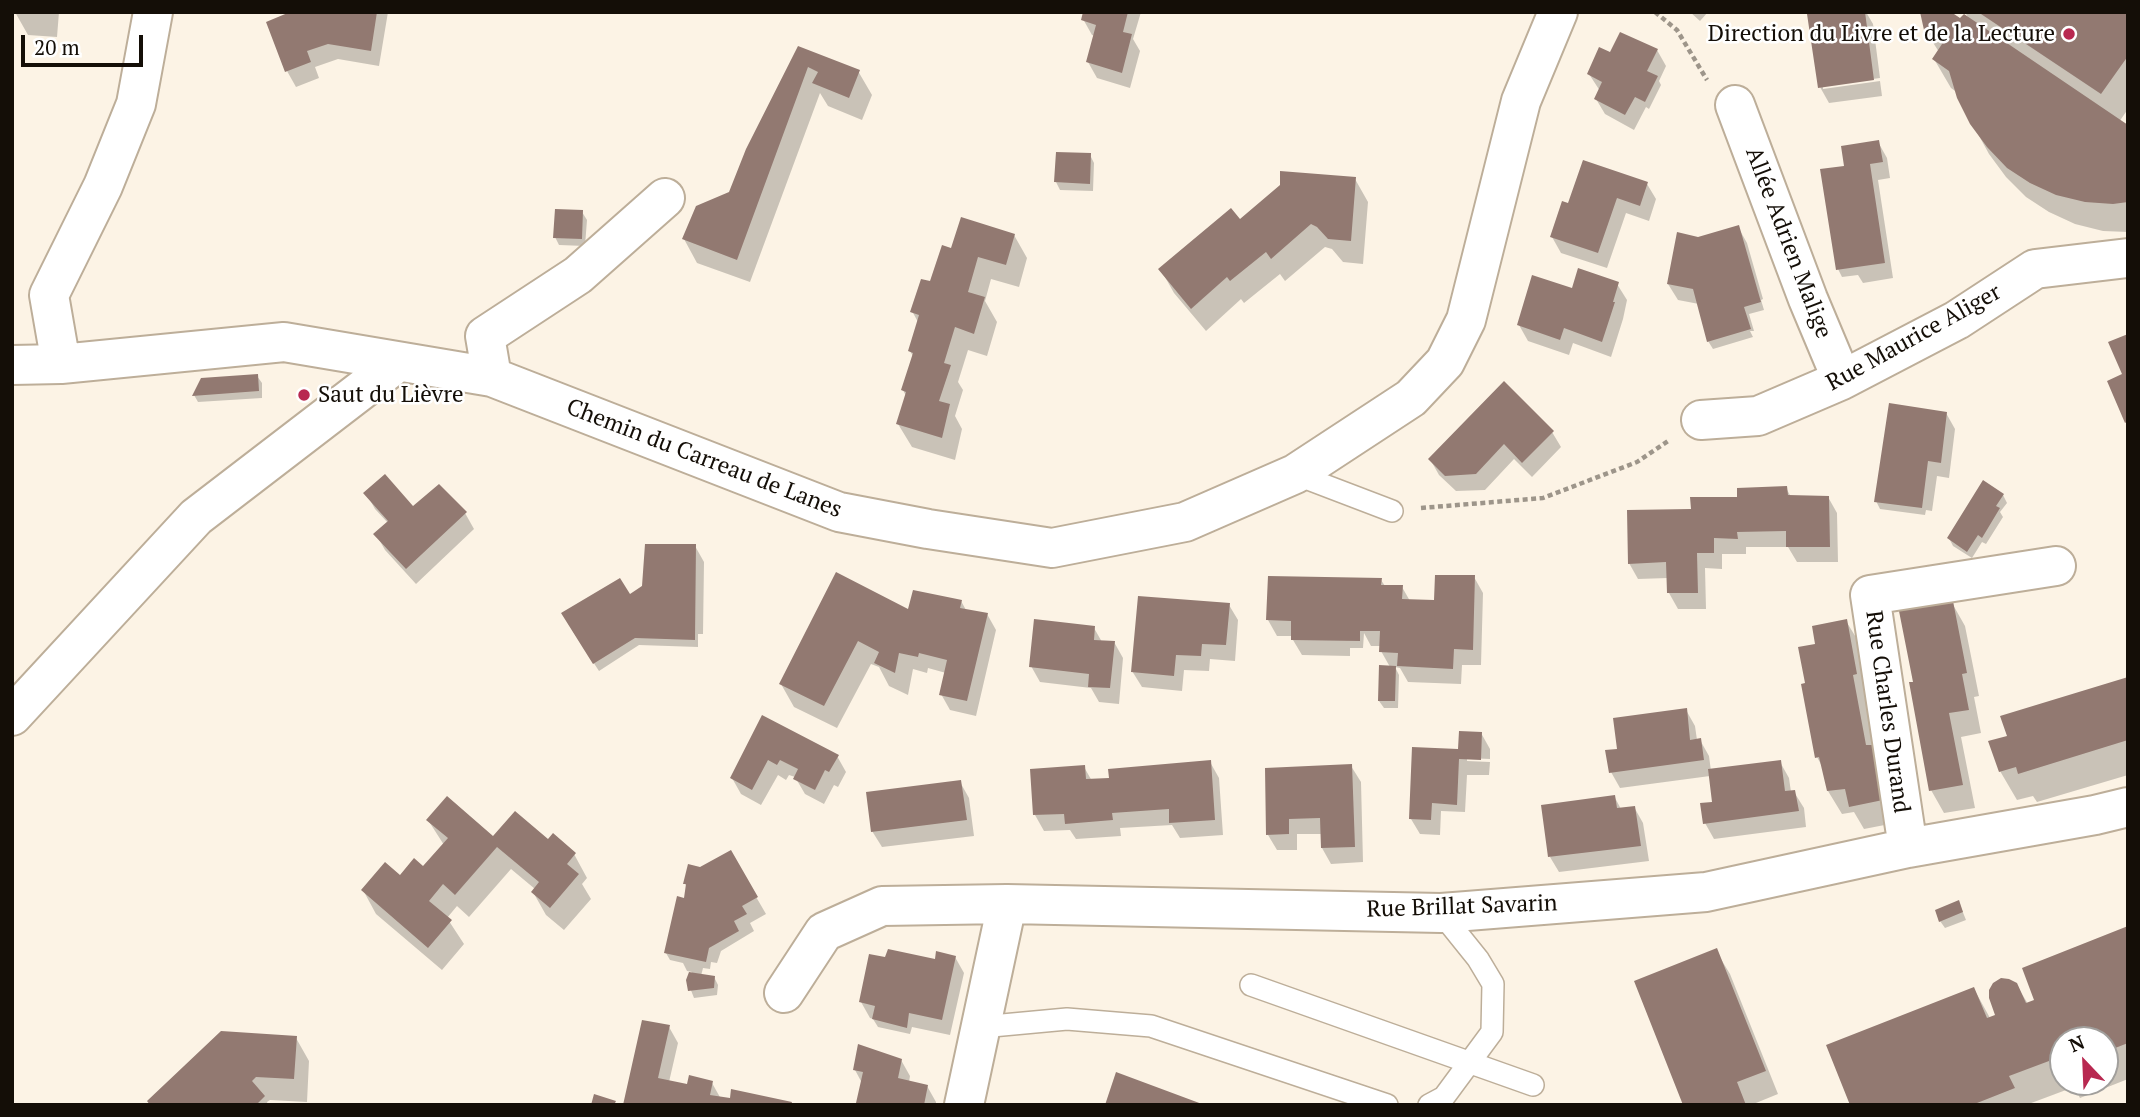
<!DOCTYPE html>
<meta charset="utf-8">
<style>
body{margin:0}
#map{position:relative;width:2140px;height:1117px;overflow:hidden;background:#fcf3e5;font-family:"PT Serif",serif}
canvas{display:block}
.frame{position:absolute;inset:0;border:14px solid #140e07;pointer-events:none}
.north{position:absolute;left:2049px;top:1026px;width:70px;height:70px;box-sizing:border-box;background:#fff;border:2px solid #a19f9c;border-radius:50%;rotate:337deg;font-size:19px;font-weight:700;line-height:28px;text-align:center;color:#140e07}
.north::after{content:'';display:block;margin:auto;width:24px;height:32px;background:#b82850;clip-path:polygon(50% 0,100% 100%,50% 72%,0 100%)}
.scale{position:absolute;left:21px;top:35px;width:122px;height:32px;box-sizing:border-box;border:4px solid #140e07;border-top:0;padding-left:9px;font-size:21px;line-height:24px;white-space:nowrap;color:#140e07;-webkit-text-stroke:5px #fff;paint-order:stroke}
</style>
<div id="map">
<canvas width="2140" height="1117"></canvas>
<div class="frame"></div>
<div class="north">N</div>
<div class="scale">20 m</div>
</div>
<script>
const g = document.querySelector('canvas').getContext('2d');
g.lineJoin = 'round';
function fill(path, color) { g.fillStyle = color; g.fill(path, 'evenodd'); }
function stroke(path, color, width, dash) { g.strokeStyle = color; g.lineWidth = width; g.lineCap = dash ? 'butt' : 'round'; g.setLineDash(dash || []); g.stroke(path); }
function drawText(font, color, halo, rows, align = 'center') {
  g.font = font + ' "PT Serif",serif'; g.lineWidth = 5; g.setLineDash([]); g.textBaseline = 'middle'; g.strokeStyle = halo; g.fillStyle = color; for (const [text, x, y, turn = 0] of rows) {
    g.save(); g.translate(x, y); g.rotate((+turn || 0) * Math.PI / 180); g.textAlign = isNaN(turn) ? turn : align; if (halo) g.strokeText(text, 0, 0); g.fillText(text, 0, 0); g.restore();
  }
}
const shadow = new Path2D(`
 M15,12H59L57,37L28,35Z
 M295,12H388L379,66L338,59L315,67L319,78L296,87L287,71L269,23Z
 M1084,12H1141L1133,39L1140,51L1130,88L1097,78L1088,62L1095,36L1092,35L1083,19Z
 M1690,12H1708L1700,21Z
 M1835,12H1866L1873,24L1880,78L1823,86V89L1880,81L1882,96L1829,103L1820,87Z
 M1965,12H2128V109L2119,122L2128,127V232L2103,231L2075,224L2049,212L2026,197L2006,177L1989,154L1972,123L1958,93L1951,88L1934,59L1939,52L1925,30L1960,20L1970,21Z
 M799,49L858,71L872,95L862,120L828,106L820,93L750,282L697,263L684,239L730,194Z
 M1657,50L1666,66L1659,81L1661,85L1649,109L1646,107L1634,130L1605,114L1596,99L1600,91L1589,74L1611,55Z
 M1878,142L1887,158L1890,178L1878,180L1893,278L1863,283L1858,275L1842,277L1838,269L1846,167Z
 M1090,155L1094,163L1093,191L1060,190L1056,182Z
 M1355,179L1368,202L1363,264L1343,262L1332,249L1325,247L1285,281L1280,274L1244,303L1241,299L1206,331L1174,293L1161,270L1239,222Z
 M1647,184L1656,199L1649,221L1626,213L1607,268L1561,253L1552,237L1569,205Z
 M582,212L587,220L585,246L559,245L555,237Z
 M1738,227L1747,243L1763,299L1761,300L1764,310L1749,314L1754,331H1750L1753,337L1713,349L1708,341L1699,304L1678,300L1668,284L1698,238Z
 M1014,235L1027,258L1019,287L991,279L985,301L997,322L987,356L968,350L958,382L963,390L955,416L962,429L955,460L912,447L898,424L906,396L903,390L914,358L910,351L918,322L912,311L952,250Z
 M1617,284L1627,300L1623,319L1611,357L1573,343L1569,355L1528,341L1519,325L1573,290Z
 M257,376L262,383V398L198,402L194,395Z
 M1946,413L1955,429L1949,478L1937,476L1932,511L1926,510L1925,515L1880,509L1876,501Z
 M1552,432L1561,447L1532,477L1514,459L1485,490L1456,491L1439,475L1430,459Z
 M1786,488L1791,497H1828L1837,513L1838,562H1797L1788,547H1746V554H1722V569L1705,568L1706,609H1678L1669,593L1668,578L1638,579L1629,563L1692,511Z
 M366,493L413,509L465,513L474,529L416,584L385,550L376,534L388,523L375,509Z
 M2003,495L2007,503L2000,512L2003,517L1986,544L1982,542L1972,558L1953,546L1949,538Z
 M695,546L704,562L703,634H698V647L639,645L599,671L572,630L629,596Z
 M1474,577L1483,593L1481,665H1462L1461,684L1408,682L1400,668L1395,667L1399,675L1398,708H1384L1379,701L1390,667L1381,651V646H1371L1364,633L1363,648H1350V656L1302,655L1293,640V636H1277L1268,620L1381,580L1385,586L1402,587L1410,601L1435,602Z
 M961,601L966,610L987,614L996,630L976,716L950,710L941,694L946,673L928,668L927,673L913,669L908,695L889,686L879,667L871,664L837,728L794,707L781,684L907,610Z
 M1952,603L1965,626L1979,696L1974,697L1981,733L1961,737L1975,808L1944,813L1931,790L1915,683Z
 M1229,605L1238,620L1235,661L1210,659L1209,671L1184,670L1182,691L1142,687L1132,671Z
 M1846,621L1860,644L1869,697L1865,698L1876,755L1895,823L1864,829L1854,812L1842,814L1828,791L1824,770L1817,757L1807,684L1817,645Z
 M1094,628L1102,642H1114L1123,658L1119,704L1099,702L1091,688L1040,682L1031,666Z
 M2128,679V775L2037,802L2033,796L2017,800L2000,771L2009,737Z
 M1686,710L1695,726L1697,740H1700L1709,756L1711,771L1780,762L1789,778L1791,792H1794L1804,808L1806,827L1714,839L1705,823L1714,803L1710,776L1620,788L1611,772L1619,751Z
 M763,717L837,756L846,772L838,787L834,785L824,804L805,794L795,777L789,775L786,780L778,775L761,805L741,794L732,778Z
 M1481,733L1490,749V759L1467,758V761L1490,762L1489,775H1467L1465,812L1441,811L1440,835L1420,834L1411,819L1460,751Z
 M1210,762L1219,778L1223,835L1180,838L1172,825L1120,828L1121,836L1076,839L1070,830L1044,831L1035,815L1084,767L1092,781L1111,780Z
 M1351,766L1361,782L1363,862L1331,864L1322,848V834H1297V850H1277L1268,835Z
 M960,782L969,798L974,836L882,847L872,831Z
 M1614,796L1621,809L1634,807L1643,823L1649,861L1559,872L1550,857Z
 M428,820L494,838L548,842L574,854L587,878L582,884L591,899L564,930L546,915L533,892L535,889L511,869L469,917L457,906L447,918L464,944L442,970L376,914L363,890L423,869L444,845Z
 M730,852L766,914L750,923L754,931L721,951L717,963L711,962L710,969L703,968L701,976L714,977L718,985L717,995L694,998L687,980L692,972L687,971L683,963L670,960L666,953L685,900L687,887L685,884L700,869Z
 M1962,910L1966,920L1945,928L1940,921Z
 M2128,928V1079L2080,1098L2074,1087L2026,1105H1851L1974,989L1990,1018L1997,1016L2016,984L2028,1004L2036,1001ZM2063,1040H2105V1082H2063Z
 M1716,951L1730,974L1778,1094L1751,1105H1685Z
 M955,957L964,973L950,1035L912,1027L910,1034L878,1027L873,1019L870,1018L861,1002L936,961Z
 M669,1027L678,1043L669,1082L688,1086L712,1083L721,1099L791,1105H625Z
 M296,1038L309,1061L307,1102L270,1100L267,1102L268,1105H151Z
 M901,1060L910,1076L909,1082L927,1086L936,1102V1105H859L862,1083L855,1070Z`);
const building = new Path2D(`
 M290,12H377L371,51L328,44L307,51L311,62L285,72L266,22Z
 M1083,12H1128L1123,32L1132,34L1122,73L1086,62L1096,25L1081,20Z
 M1821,12H1865L1874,80L1818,88L1807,14Z
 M1920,12H1951L1960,18L1964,14L2128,125V202L2113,204L2085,202L2056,195L2030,183L2007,168L1987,147L1970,124L1957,98L1949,71L1932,59L1942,44L1924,30Z
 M1978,12H2128V56L2101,94Z
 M1620,32L1658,49L1647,71L1658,76L1645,102L1635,97L1625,115L1594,99L1602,82L1587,74L1599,47L1610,52Z
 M798,46L860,70L849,98L812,83L818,72L808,67L737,260L682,239L696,206L729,192L746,149Z
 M1879,140L1883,162L1870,164L1885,263L1836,270L1820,169L1844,166L1841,146Z
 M1056,152L1091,153L1090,184L1054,182Z
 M1583,160L1648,182L1640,206L1617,198L1598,253L1550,237L1562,201L1568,203Z
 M1280,171L1356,177L1351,241L1328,239L1317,227L1311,224L1271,259L1266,252L1230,281L1227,277L1191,309L1158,269L1231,208L1240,219L1280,185Z
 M555,209L583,210L582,239L553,238Z
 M961,217L1015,234L1006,265L978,257L968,292L985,297L974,334L955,327L944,363L951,365L939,401L950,404L942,438L896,424L906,392L901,390L913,353L908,351L919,315L910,312L921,279L930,281L942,245L951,248Z
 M1739,225L1761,302L1744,307L1751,329L1707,342L1693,289L1667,284L1677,232L1698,237Z
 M1578,268L1619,282L1613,302H1615L1602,342L1564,328L1560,340L1517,325L1532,275L1572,288Z
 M2128,334V421L2125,423L2107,381L2122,374L2108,342Z
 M258,374L259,391L192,396L201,378Z
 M1504,381L1554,431L1522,463L1504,444L1476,474L1445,476L1428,459Z
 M1889,403L1947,412L1941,463L1928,461L1922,508L1874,502Z
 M385,474L413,506L439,484L467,512L406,569L373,534L388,521L363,493Z
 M1983,480L2004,494L1996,506L2000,508L1982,538L1978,535L1967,552L1947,538Z
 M1787,486L1788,495L1829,496L1830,547H1786V531L1737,532L1738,539L1714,538V553H1697L1698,593H1667L1666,562L1628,564L1627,510L1691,509L1690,497H1737V488Z
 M645,544H696L695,640L635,638L593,664L561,613L620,578L630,594L642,586Z
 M836,572L908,609L913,590L962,600L960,608L988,613L967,701L939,695L947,660L919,653L918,657L899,653L895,673L874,663L879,652L858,641L824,706L779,684Z
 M1435,575H1475L1473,650L1454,649L1453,669L1397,666L1398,653L1379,652L1380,631H1360V641L1291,640V621L1266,620L1268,576L1382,578L1381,585H1403L1402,599L1434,600Z
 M1138,596L1230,603L1226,645L1202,644L1201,656L1176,655L1174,676L1131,672Z
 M1953,601L1967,673L1962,674L1969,710L1949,713L1963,785L1929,791L1909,682H1913L1899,611Z
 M1034,619L1095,626L1094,640L1115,641L1110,688L1088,687L1089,674L1029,667Z
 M1847,619L1857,674L1853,675L1866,745H1872L1883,800L1849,807L1845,789L1827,791L1819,757L1815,758L1801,684L1805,683L1798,647L1815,644L1812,626Z
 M1379,665L1396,666L1395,701H1378Z
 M2128,677V740L2018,774L2016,767L1999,772L1988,741L2007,736L2000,716Z
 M1687,708L1690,740L1701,738L1704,760L1609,773L1605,750L1617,749L1613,718Z
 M762,715L839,755L829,772L825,770L815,790L793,779L798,769L780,760L777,765L768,760L752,790L730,778Z
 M1459,731L1482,732L1481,760L1459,759L1457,805L1432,803L1431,820L1409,819L1412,747L1458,749Z
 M1211,760L1215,820L1169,823V809L1112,813L1113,820L1065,824L1064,814L1033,815L1030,769L1085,765L1086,779L1109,778L1108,769Z
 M1781,760L1785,791L1795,790L1799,811L1703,824L1700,803L1712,802L1708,769Z
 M1352,764L1355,847L1321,848L1320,818L1289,819V834L1266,835L1265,768Z
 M961,780L967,820L871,832L866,792Z
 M1615,795L1617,808L1635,806L1641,846L1548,857L1541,805Z
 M447,796L493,836L515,811L548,839L553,833L576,853L567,864L579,874L550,908L531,892L539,882L497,847L455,895L443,884L429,901L452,920L428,948L361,890L385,862L400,875L414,858L423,866L448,838L426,820Z
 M731,850L758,897L742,906L747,914L734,921L739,931L709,948L706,962L664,953L677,896L684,898L686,884H683L688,864L700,867Z
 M1959,900L1963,912L1939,922L1935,910Z
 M2128,926V1043L2105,1052V1040H2063V1072L2057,1058L2009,1076L2015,1088L1972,1105H1850L1826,1045L1974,987L1987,1018L1995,1015L1989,998V990L1993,983L2001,978L2009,979L2017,983L2026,1003L2034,1000L2022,968Z
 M1717,948L1766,1071L1737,1082L1746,1105H1683L1634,981Z
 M888,949L935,959L936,951L956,956L942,1020L909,1013L907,1028L872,1019L875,1006L859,1002L869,954L885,957Z
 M689,972L715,976L714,988L688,991L686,980Z
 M642,1020L670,1025L658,1078L687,1084L689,1075L713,1081L710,1095L730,1098L731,1089L792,1102L791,1105H623Z
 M221,1031L297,1036L294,1079L256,1077L252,1081L265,1096L256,1105H150L147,1101Z
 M858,1044L902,1059L898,1078L928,1085L924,1105L856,1103L863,1072L853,1070Z
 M1116,1072L1202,1104V1105H1105Z
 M594,1094L616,1101L614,1105H591Z`);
const path = new Path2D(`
 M1655,12L1677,30L1707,80
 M1421,508L1543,498L1637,462L1668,441`);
const lane = new Path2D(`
 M1295,474L1392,511
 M1251,985L1533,1085
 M981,1027L1067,1019L1151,1026L1387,1105
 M1429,1105L1444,1097L1492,1032L1493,984L1478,959L1441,913`);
const street = new Path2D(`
 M1735,105L1808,299L1842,380
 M61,364L49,295L103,186L136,104L153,12
 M12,365L61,364L284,342L492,377L839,512L928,529L1052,548L1185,522L1295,474L1411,398L1445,362L1466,320L1521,101L1558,12
 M492,377L485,336L578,275L665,198
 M1701,420L1758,416L1842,380L1957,320L2035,269L2128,258
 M12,716L196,517L398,362
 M1908,848L1870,595L2056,566
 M784,993L824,932L882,906L1007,904L1441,913L1467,911L1706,892L1908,848L2095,815L2128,807
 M964,1105L1007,904`);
const markers = [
 [2069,34,7,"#b82850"],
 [304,395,7,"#b82850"]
];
const poiNames = [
 ["Direction du Livre et de la Lecture",2055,34],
 ["Saut du Lièvre",318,395,"left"]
];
const streetNames = [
 ["Allée Adrien Malige",1788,243,69],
 ["Rue Maurice Aliger",1914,338,-29],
 ["Chemin du Carreau de Lanes",704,459,21],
 ["Rue Charles Durand",1887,712,82],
 ["Rue Brillat Savarin",1462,907,-2]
];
fill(shadow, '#0003');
fill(building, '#927971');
stroke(lane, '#bdae99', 24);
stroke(street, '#bdae99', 42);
stroke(path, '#9d958a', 4.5, [5, 3.5]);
stroke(lane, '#fff', 21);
stroke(street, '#fff', 38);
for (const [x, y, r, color] of markers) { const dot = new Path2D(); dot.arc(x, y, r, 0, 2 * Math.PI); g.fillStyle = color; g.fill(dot); stroke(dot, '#fff', 2.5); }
drawText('23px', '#140e07', '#fff', poiNames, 'right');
drawText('23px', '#140e07', '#fff', streetNames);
</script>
